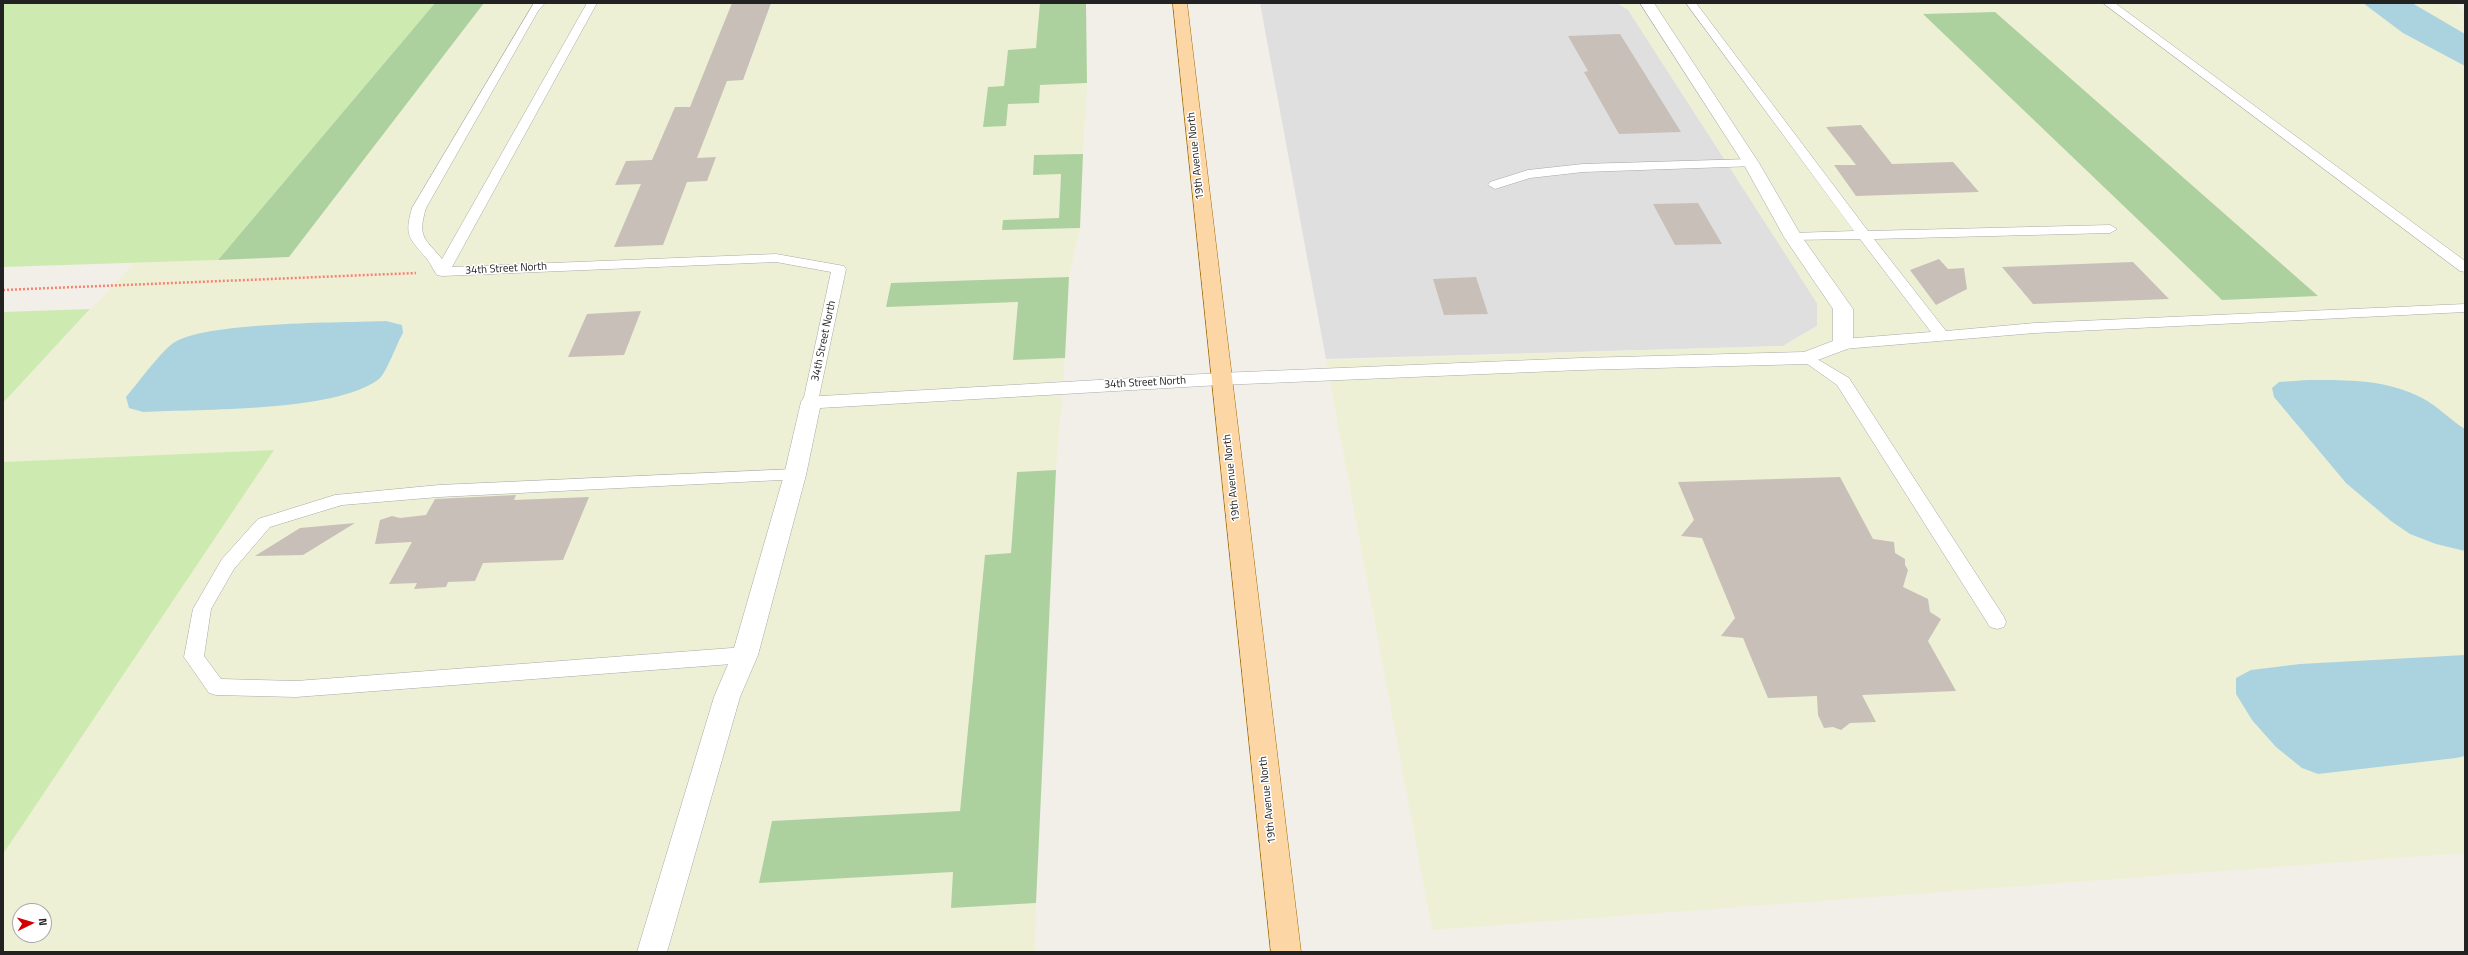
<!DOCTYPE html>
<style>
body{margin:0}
#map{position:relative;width:2468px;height:955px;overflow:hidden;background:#f2efe9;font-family:"Titillium Web",sans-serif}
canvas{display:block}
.frame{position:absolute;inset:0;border:4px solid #222;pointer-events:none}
.north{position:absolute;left:12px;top:903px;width:40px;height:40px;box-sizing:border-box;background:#fff;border:1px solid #a7a7a7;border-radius:50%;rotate:85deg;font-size:11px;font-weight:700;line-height:16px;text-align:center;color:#222}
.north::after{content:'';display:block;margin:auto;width:14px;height:18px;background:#d40000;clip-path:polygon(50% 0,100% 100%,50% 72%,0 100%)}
</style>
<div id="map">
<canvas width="2468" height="955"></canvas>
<div class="frame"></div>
<div class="north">N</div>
</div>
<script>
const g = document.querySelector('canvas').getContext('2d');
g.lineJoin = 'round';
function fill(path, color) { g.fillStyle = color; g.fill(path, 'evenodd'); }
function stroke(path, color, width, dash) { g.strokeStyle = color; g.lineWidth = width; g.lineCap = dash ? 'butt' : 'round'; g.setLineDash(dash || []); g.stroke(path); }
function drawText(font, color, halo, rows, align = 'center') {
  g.font = font + ' "Titillium Web",sans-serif'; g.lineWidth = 3; g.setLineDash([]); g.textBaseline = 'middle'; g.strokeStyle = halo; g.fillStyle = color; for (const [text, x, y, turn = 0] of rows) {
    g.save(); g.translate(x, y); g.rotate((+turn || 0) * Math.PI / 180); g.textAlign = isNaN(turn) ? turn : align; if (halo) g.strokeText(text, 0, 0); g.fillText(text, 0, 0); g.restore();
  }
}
const residential = new Path2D(`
 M1260,3H1617L1628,9L1817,303V326L1783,346L1326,359Z`);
const farmland = new Path2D(`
 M484,3H1040L1036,49L1008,50L1004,86L1008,104L1040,85L1087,83L1083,154L1034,156L1061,174L1059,218L1003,220L1002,230L1080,228L1069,277L891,283L886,306L1019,302L1013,360L1065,358L1056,470L1017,472L1011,553L985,555L960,811L772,821L760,882L954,872L951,908L1036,903L1035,952H3V403L134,263L289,257ZM20,911H44V935H20Z
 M1617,3H2452L2465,11V853L1432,930L1326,360L1783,346L1817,326V303L1628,10Z`);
const grass = new Path2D(`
 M3,3H435L218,260L3,267Z
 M90,309L3,403V312Z
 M274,450L3,854V462Z`);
const forest = new Path2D(`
 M435,3H484L289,257L218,260Z
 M1040,3H1086L1087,83L1040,85L1039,103L1008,104L1006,126L983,127L988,87L1004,86L1008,50L1036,48Z
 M1995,12L2318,296L2222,300L1923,14Z
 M1083,154L1080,228L1002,230L1003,220L1059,218L1061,174L1033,175L1034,155Z
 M1069,277L1065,358L1013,360L1018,302L886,307L891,283Z
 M1056,470L1036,903L951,908L953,872L759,883L772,821L960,811L985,555L1011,553L1017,472Z`);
const water = new Path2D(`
 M2363,3H2412L2465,34V66L2403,33Z
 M386,321L402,325L403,333C397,343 387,372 379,379C337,412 200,409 143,412L129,408L126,397C139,382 158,355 172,344C201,321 344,323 386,321Z
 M2308,380C2347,380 2386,379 2422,398C2438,406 2450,420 2465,429V551L2436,544L2410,534L2391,521L2346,483L2274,397L2272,388L2279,382Z
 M2465,655V756L2456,758L2318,774L2302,768L2276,747L2252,720L2236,694V678L2251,670L2300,664Z`);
const building = new Path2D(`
 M732,3H771L743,80L727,81L697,158L716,157L707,181L687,182L663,245L614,247L641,184L615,185L626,161L652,160L675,107H690Z
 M1620,34L1681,132L1619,134L1584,72L1588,71L1568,36Z
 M1861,125L1892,164L1953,162L1979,192L1856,196L1834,165H1856L1826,127Z
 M1698,203L1722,244L1675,245L1653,204Z
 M1939,259L1948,269L1964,268L1967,289L1936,305L1910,270Z
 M2133,262L2169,299L2033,304L2002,267Z
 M1476,277L1488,314L1444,315L1433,279Z
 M641,311L624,355L568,357L587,314Z
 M1840,477L1873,539L1894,542L1895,553L1905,559V565L1908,570L1903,587L1928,599L1930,612L1941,619L1928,641L1956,691L1862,695L1876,722L1850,723L1841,730L1833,727L1824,728L1818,715L1817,696L1768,698L1743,638L1721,636L1735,618L1702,538L1681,536L1694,520L1678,482Z
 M516,495L514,500L589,497L563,560L483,563L475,581L448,582L446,587L414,589L417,583L389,584L412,542L375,544L380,520L392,516L400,518L426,515L435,499Z
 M355,523L303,555L255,556L300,528Z`);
const path = new Path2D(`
 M3,290L416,273`);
const service = new Path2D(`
 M534,3H545L538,11L426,208C417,238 425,238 442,259L587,3H597L452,267L776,254L844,266L846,269L817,406H805L803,402L831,272L776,262L442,276L437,275C433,270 431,264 427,259C409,238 404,236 412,208Z
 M1686,3H1696L1868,231L2110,225L2117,229L2110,233L1874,239L1946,331L2035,323L2465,304V312L2035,333L1843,349L1838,347L1835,344L1838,341L1843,339L1931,332L1860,239L1788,240L1786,237L1788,234L1793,233L1854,231Z
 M2103,3H2115L2465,261V272L2460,271Z
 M1751,159L1756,160L1757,163L1756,166L1583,172L1530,178L1495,189L1488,185L1490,182L1528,170L1583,164Z
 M1807,353L1849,378L2004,617L2006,622L2004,627L1997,629L1990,627L1837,385L1799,358Z
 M795,469L801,471L803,475L801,479L439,497L342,505L270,527L234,569L211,609L204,656L221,679L296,681L745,647L752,650L755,655L752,660L745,663L296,697L216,695L209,693L184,657L193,609L222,559L258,519L335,495L439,485Z`);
const minor = new Path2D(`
 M1640,3H1654L1759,163L1802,237L1853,309V344L1850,348L1807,364L1581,370L1220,385L820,408L806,475L758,655L740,697L667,952H637L714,697L732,655L784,475L801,402L804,397L1220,373L1581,358L1804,352L1833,341V309L1784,237L1743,163Z`);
const primary = new Path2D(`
 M1173,3H1187L1301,952H1271Z`);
const streetNames = [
 ["19th Avenue North",1196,156,-96],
 ["34th Street North",506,269,-3],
 ["34th Street North",824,341,-78],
 ["34th Street North",1145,383,-3],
 ["19th Avenue North",1232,478,-96],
 ["19th Avenue North",1268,800,-96]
];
fill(residential, '#e0dfdf');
fill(farmland, '#eef0d5');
fill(grass, '#cdebb0');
fill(forest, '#add19e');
fill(water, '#aad3df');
fill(building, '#c7bfb8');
stroke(service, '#a9a9a9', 1);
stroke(minor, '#a9a9a9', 1);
stroke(primary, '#a06b00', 1);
stroke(path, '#fa8072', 2.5, [2, 2]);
fill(service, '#fff');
fill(minor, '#fff');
fill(primary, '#fcd6a4');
drawText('11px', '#222', '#fff', streetNames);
</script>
